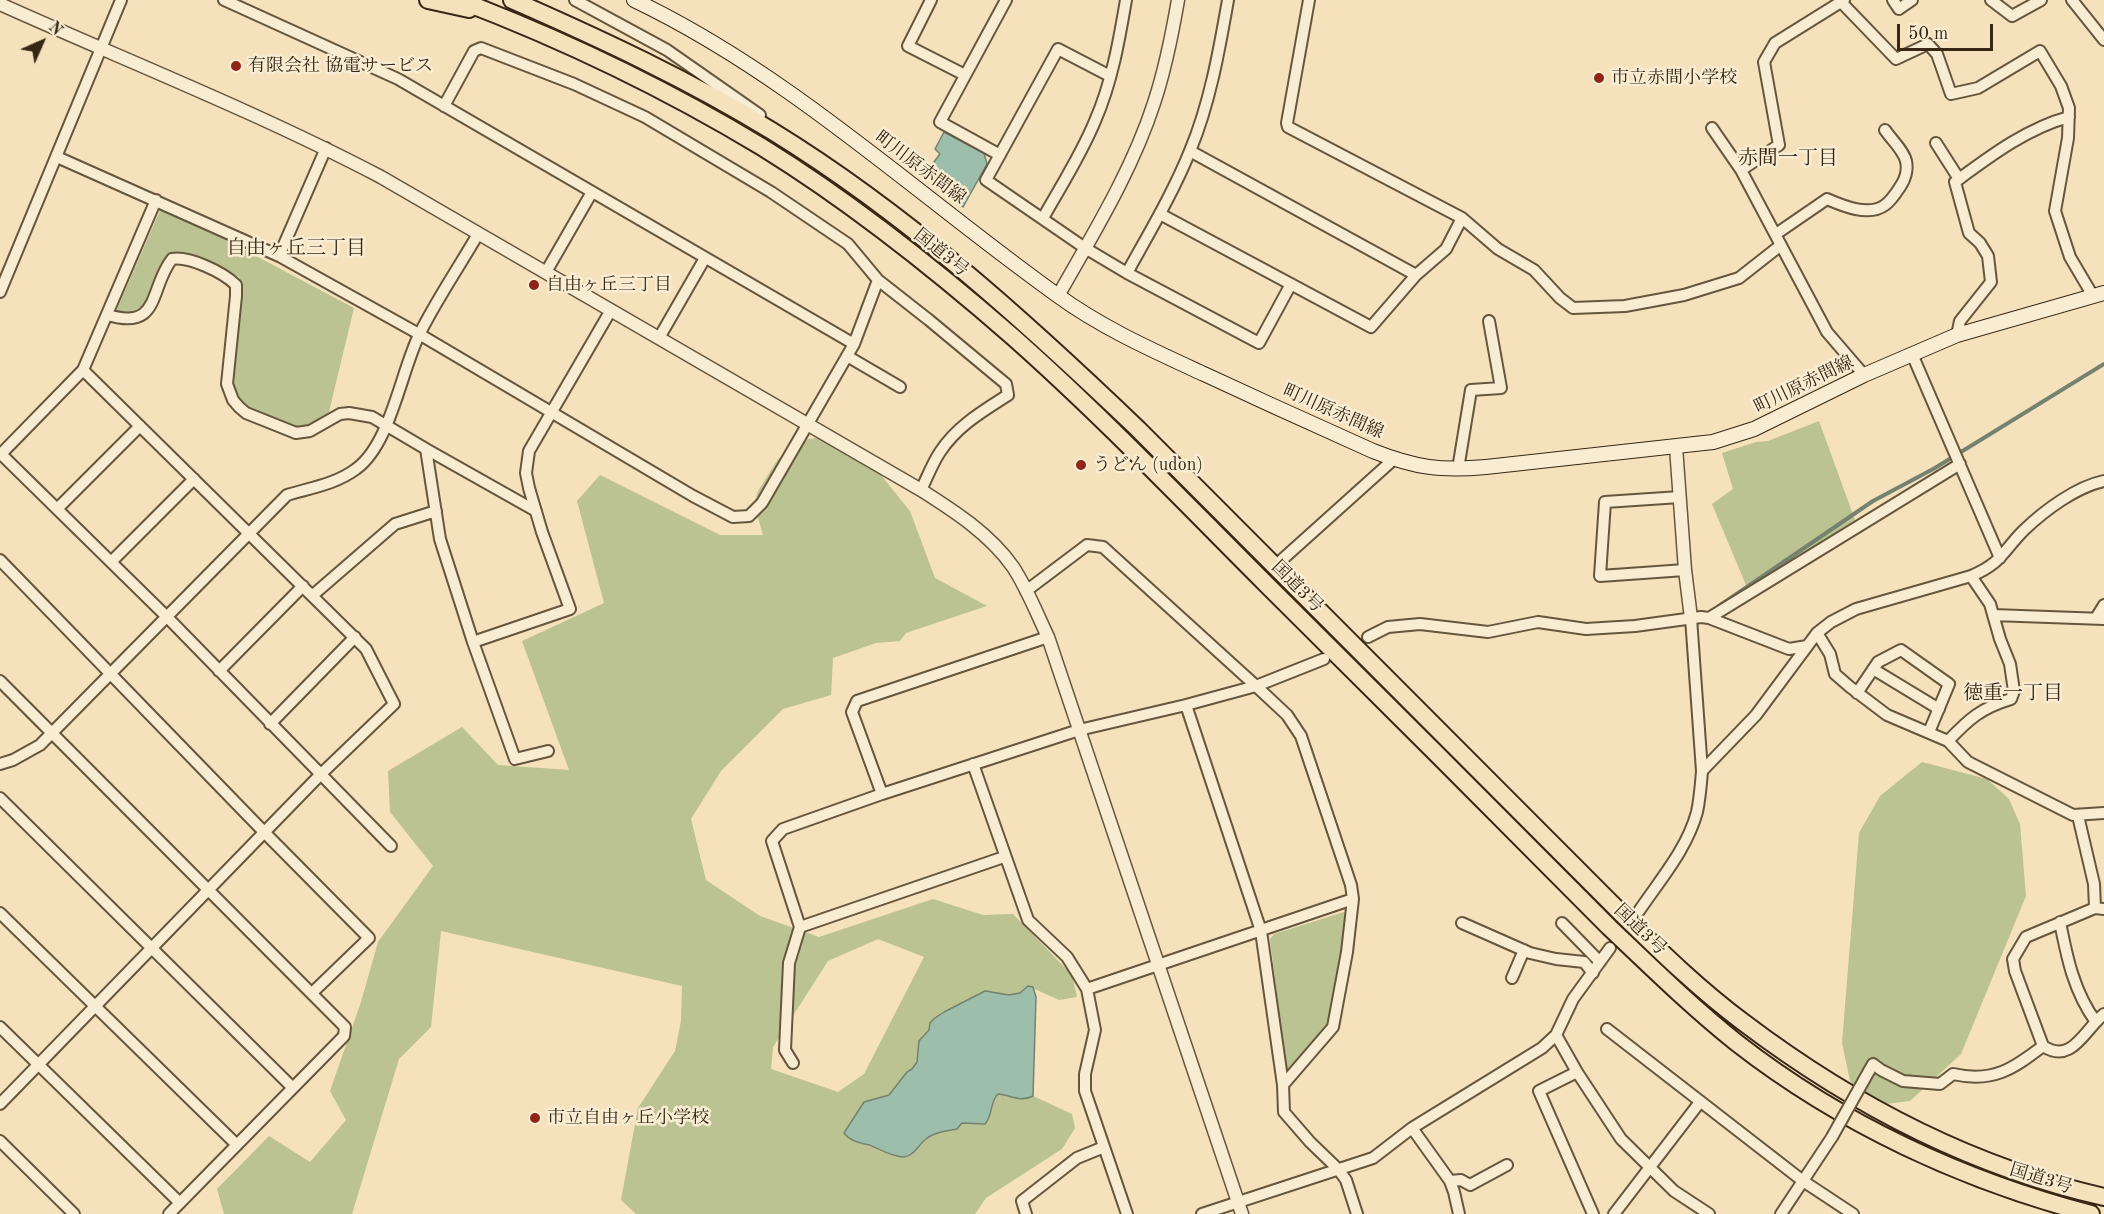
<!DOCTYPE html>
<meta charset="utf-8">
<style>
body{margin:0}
#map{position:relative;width:2104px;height:1214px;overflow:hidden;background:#f5e1bb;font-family:"Old Standard TT",serif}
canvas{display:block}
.north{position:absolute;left:12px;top:12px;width:60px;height:60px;-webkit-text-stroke:4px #f8ecd3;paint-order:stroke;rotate:45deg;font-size:16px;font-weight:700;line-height:24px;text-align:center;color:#372714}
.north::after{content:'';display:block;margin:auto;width:21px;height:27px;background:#372714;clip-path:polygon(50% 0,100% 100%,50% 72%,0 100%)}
.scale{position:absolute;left:1897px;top:24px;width:96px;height:27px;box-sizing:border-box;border:3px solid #372714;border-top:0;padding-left:8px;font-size:18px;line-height:21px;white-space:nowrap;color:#372714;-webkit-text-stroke:4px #f8ecd3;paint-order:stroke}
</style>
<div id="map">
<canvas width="2104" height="1214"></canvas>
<div class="north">N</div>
<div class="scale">50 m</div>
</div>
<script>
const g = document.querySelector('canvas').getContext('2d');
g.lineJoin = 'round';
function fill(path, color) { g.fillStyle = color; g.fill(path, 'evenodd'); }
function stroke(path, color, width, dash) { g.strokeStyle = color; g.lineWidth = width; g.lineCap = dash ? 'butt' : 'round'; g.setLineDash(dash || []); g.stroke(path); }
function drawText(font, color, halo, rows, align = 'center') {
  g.font = font + ' "Old Standard TT","Noto Serif JP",serif'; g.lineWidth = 5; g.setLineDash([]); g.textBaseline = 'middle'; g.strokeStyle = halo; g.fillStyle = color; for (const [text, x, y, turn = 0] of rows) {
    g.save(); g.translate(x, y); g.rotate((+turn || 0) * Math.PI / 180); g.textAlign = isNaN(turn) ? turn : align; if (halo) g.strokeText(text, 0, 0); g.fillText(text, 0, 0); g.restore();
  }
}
const green = new Path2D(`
 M162,206L354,308L328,416L310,427L299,429L280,423L269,416L245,406L236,397L231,381L243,288L239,277L184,253L165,257L149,300L132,315H122L117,309Z
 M1819,421L1855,520L1748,590L1712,504L1733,489L1722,453L1756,442L1768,441Z
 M825,437L871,463L910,511L935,578L987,606L906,633L900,641L876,643L833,658L831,695L783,709L721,771L691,819L706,880L760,916L819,937L933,899L983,915L1013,914L1072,975L1077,997L1059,1000L1028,986L1020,993L1009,995L985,991L944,1012L935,1018L929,1030L919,1041L917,1062L912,1069L907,1072L889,1095L864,1102L844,1133C857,1141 895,1161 909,1155C916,1151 920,1144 926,1139C934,1132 947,1131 957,1129L962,1123L985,1124C993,1115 990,1101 998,1094C1011,1095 1020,1103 1033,1096L1072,1114L1075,1128L1062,1149L986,1198L975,1214H636L621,1200L638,1108L675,1051L681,1021L682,986L441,931L431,1027L399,1059L352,1214H224L217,1189L269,1136L310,1162L346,1120L330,1091L361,1002L378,942L433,866L390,812L388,771L462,727L498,765L569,770L522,641L604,603L577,501L600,475L720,535H763L754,504L758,491L778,459L808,439ZM878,939L924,957L864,1074L838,1092L771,1069L773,1047L828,961Z
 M1922,762L1987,779L2009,799L2020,824L2026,896L1961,1054L1910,1101L1877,1105L1864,1097L1850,1081L1842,1043L1859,833L1880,796Z
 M1344,912L1348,916L1327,1026L1290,1068H1286L1270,939L1274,934Z`);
const water = new Path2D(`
 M944,132L984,153L987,164L963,207L924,175L940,154L935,149Z
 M1028,986L1033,987L1036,997L1033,1096C1020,1103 1011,1095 998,1094C990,1101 993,1115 985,1124L962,1123L957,1129C947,1131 934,1132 926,1139C919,1144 914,1156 904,1157C892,1157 879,1149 869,1145C860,1143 850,1141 844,1133L864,1102L889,1095L907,1072L912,1069L917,1062L919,1041L929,1030L930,1023L935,1018L944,1012L985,991L1009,995L1020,993Z`);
const stream = new Path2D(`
 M1719,606L1873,501L1935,468L2104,364`);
const minor = new Path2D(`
 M224,0L398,79L854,344
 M575,0L667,50L760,115
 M931,0L908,46L965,75
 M1228,0C1219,51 1210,103 1190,151C1173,193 1149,233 1127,273L1259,343L1291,284
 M1309,0L1287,123L1288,127L1462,218L1498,249L1534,270L1560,298L1573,308L1625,306L1684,295L1739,278L1781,245
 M1893,0L1899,9L1912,0
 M1991,0L2012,16L2041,0
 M2072,0L2104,40
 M1841,2L1896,59L1928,44L1937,54L1951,94L1978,88L2040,51L2061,86L2069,108L2068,138L2055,211L2070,257L2093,296
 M1110,76L1058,49L986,180L1085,248L1127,273
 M444,106L474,51L481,48L574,84L645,117L771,192L848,244L878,280L929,320L1006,384L1008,395C983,411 957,426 940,452C932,464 927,478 921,490
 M1712,128L1741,170L1827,332L1864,375
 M1936,143L1959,179
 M1190,151L1416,275
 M1000,155L940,122L1006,0
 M57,157L279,256L419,334L693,496L733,517L749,516L762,503L854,344L878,280
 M1741,170L1779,145L1764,62L1775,43L1844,0
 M1160,214L1371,327L1416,275L1446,249L1462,218
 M1043,218C1061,186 1081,155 1095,121C1112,82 1119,41 1126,0
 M1776,234L1827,199C1843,206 1869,217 1885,205C1891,201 1896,193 1900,187C1905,180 1908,170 1906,161C1904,151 1891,139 1885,130
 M279,256L326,148
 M546,272L592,192
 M0,292L121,0
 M108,315C161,331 149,288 172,259C189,256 223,272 236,285V296L227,384L233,400L239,407L246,413L296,433L310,431L340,414L349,413L372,417L426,449L440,539L473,642L515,759L548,751
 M1957,335L1960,321L1991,282L1988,256L1980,243L1969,233L1955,182C1989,157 2027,128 2069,117
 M659,338L705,258
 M1912,354L2000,558
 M847,356L900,387
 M426,449L536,511
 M0,453L167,617L391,846
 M1,454L83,370L156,200
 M1458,469L1471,390L1501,388L1489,321
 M1680,497L1605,502L1600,576L1685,570
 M57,509L140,426
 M0,560L265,833L369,938L312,993
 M111,562L194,479
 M1275,566L1394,459
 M1026,591L1087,545L1103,547L1256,686L1287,715L1301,736L1351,885L1353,899L1347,952L1333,1027L1283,1085
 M313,595L395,524L436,511
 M1993,615L2104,619
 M1709,618L1960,464
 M2096,618L2104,605
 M1817,633L1830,654L1835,674L1850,687L1887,715L1948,741C1969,719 1981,708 2011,699L2014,691L2010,664L2000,639L1990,604L1971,576
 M1368,637L1388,627L1420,624L1488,632L1538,622L1586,629L1635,626L1701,617L1709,618L1789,649L1807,646
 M473,642L570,609L542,532L529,488L526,473L529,451L611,310
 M1873,669L1939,709
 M219,671L303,586
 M0,681L345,1027L344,1036L169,1214
 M1857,693L1878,662L1901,650L1949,684L1929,732
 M1186,705L1261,931L1283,1085L1284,1112L1310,1142L1338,1169L1346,1180L1357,1214
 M270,724L355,637
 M1948,741L1968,762L2073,815L2104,813
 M0,764L13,760L40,745L287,495C310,488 336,484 356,469C391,444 401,370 420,333C437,299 459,267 478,234
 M973,764L1028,920L1067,957L1087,989L1095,1030L1085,1074V1091L1127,1214
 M1702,771L1756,715L1817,633L1831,622L1856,609L1971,576C2002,563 2003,551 2024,530C2045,510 2076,487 2104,481
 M882,794L852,712L857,701L1048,637
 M0,798L293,1088
 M2079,820L2094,884L2095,908
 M2104,909L2095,908L2026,937L2013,959L2015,971L2043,1046C2072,1065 2084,1030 2104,1014
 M1639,911C1660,880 1687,849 1697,812C1700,798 1701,784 1702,771L1691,618
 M0,913L237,1145
 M2060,922C2067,958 2074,992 2096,1022
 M1462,923L1530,953L1556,959L1584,962L1593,973
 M1562,923L1600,962
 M800,927L1004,857
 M1512,978L1524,950
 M1087,989L1353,899
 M0,1027L180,1203
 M1607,1029L1803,1181L1853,1214
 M1556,1035L1577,1072L1621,1139L1674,1191L1709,1214
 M793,1063L785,1050L789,963L800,927L772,841L783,829L882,794L1079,730L1186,705L1256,686L1324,659
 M1869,1071L1873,1064L1881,1070L1903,1081L1940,1084L1953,1074C1993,1083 2013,1069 2043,1046
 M1577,1072L1539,1091L1593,1214
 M0,1104L320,775L394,704L366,649L83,370
 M1412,1128L1450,1181L1454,1192L1459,1214
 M0,1141L74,1214
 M1450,1181L1461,1180L1470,1185L1507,1165
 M1026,1214L1022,1201L1077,1158L1104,1147
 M1202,1214L1373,1158L1412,1128L1542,1048L1556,1035L1573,999L1610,948
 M1614,1214L1700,1102
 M1781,1214L1832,1137`);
const tertiary = new Path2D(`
 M0,4C127,61 257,112 381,177L921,490C954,511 990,534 1013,567C1027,588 1037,614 1048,637L1242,1214
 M1058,296C1093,234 1132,171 1154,103C1165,70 1172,35 1178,0
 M1676,447L1685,570L1691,618`);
const secondary = new Path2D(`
 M634,0C791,75 917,195 1057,295C1102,328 1154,351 1204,374C1260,400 1317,426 1373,451C1416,468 1441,471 1486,467L1713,442L1754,429L1864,375L1957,335L2104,293`);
const trunk = new Path2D(`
 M428,0L469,9
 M459,0C564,40 666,89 762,147C851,202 934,268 1013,337C1101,415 1182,500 1265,583C1380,697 1495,812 1609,927C1651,967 1692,1007 1737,1043C1841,1124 1964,1181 2091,1214
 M512,0C601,39 689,80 772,131C907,214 1024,320 1138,429L1624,916C1662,953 1700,990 1743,1022C1850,1103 1972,1167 2104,1197`);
const minorBridge = new Path2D(`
 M1832,1137L1869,1071`);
const markers = [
 [236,66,6,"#8f2418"],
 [1599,78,6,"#8f2418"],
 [534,285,6,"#8f2418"],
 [1081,465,6,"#8f2418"],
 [535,1118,6,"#8f2418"]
];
const poiNames = [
 ["有限会社 協電サービス",248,66],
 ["市立赤間小学校",1611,78],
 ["自由ヶ丘三丁目",546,285],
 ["うどん (udon)",1093,465],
 ["市立自由ヶ丘小学校",547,1118]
];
const streetNames = [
 ["町川原赤間線",920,168,37],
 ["国道3号",941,253,39],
 ["町川原赤間線",1804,385,-26],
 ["町川原赤間線",1333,412,24],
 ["国道3号",1297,587,45],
 ["国道3号",1640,930,44],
 ["国道3号",2041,1179,17]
];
const neighbourhoodNames = [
 ["赤間一丁目",1788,159],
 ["自由ヶ丘三丁目",296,249],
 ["徳重一丁目",2013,694]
];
fill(green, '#bac391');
fill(water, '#9dbeab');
stroke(water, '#74826f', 1.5);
stroke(stream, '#74826f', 4);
stroke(minor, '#66563e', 14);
stroke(tertiary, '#66563e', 15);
stroke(secondary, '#372714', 16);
stroke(trunk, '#372714', 20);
stroke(minor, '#f8ecd3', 10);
stroke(tertiary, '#f8ecd3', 12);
stroke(secondary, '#f8ecd3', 14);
stroke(trunk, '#f5e1bb', 16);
stroke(minorBridge, '#66563e', 14, []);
stroke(minorBridge, '#f8ecd3', 10);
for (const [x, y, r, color] of markers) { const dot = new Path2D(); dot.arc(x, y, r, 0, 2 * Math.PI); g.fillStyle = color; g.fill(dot); stroke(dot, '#f8ecd3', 2); }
drawText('18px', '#372714', '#f8ecd3', poiNames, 'left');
drawText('18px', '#372714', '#f8ecd3', streetNames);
drawText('20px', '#372714', '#f8ecd3', neighbourhoodNames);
</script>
